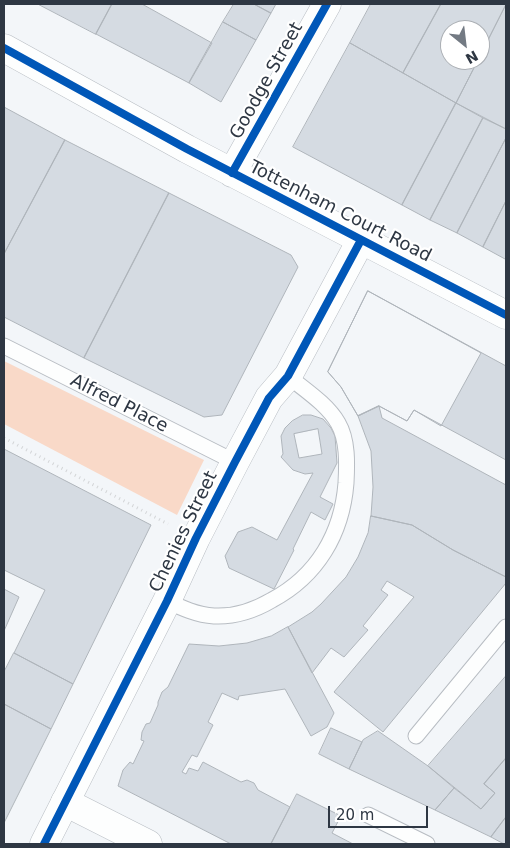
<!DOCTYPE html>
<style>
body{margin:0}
#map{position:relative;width:510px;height:848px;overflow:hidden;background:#f3f6f9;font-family:"DejaVu Sans",sans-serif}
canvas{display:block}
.frame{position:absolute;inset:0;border:5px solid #2e3743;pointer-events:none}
.north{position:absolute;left:440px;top:20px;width:50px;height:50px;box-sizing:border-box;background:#fff;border:1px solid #abafb4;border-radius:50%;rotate:151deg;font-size:14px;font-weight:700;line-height:20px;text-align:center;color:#2e3743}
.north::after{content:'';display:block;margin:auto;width:18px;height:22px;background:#737a83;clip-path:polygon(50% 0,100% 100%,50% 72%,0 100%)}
.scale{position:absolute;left:328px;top:806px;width:100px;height:22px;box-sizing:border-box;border:2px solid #2e3743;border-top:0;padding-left:6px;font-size:15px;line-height:18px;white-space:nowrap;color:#2e3743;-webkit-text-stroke:4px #fff;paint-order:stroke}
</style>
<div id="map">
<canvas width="510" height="848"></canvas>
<div class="frame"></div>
<div class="north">N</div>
<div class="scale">20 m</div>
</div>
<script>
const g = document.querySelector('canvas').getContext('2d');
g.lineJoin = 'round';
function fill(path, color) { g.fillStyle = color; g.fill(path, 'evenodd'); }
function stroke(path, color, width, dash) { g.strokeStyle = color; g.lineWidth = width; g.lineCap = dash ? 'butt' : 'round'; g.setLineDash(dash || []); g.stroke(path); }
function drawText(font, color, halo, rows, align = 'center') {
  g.font = font + ' "DejaVu Sans",sans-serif'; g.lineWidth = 4.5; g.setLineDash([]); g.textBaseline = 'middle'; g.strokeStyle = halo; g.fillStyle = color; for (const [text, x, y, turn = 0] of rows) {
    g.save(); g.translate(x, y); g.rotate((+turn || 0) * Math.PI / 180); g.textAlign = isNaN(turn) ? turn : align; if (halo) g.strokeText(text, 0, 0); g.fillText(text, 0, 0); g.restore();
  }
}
const green = new Path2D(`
 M4,361L204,460L177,515L4,424Z`);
const building = new Path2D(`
 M38,4H112L96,34Z
 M112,4H142L212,43L189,83L96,34Z
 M234,4H254L271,13L256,40L223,22Z
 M254,4H276L271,13Z
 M371,4H441L403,73L350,43Z
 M441,4H506L480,56V30H450V60H478L456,103L403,73Z
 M506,5V129L456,103L478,60H480V56Z
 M223,22L256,40L221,102L189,83Z
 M350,43L456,103L402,205L293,147Z
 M456,103L483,118L430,220L402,205Z
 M4,107L65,140L4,254Z
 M483,118L506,129V138L457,233L430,220Z
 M506,138V201L483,247L457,233Z
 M65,140L169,193L84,358L4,317V254Z
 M169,193L291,255L298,267L222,415L204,417L84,358Z
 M506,201V257L505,259L483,247Z
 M368,291L506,366V460L414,410L407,421L379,406L358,416L341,387L328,372Z
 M368,291L481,353L441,426L414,410L407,421L379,406L358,416L341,387L328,372Z
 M379,406L382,418L506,485V577L453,550L412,525L371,516L373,487L371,451L358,416Z
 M303,415H311L323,419L331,428L335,436L337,463L320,497L333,504L325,520L311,512L293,549L294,550L274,589L229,568L225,556L238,532L252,527L277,540L313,473L305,474L293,470L281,457L283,454L281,436L285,428L292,421Z
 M318,429L322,454L299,458L294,434Z
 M4,449L151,525L73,684L14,653L45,590L4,570Z
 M371,516L412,525L453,550L506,577V583L383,732L334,692L414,597L387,581L381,590L388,595L363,626L368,630L344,657L331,648L312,673L288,627L312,612L321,604L346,577L358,557L368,533Z
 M4,589L19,597L4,631Z
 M288,627L334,713L327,727L311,736L285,689L239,696L238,700L222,693L208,722L213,725L197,757L192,755L182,772L186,774L189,768L198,771L203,762L241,782L247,780L254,783L258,790L290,807L271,844H231L118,786L123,770L130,762L133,764L144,741L141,740L142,732L146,724L150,723L158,705V702L162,692L168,687L189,644L219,646L247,643L271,636Z
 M14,653L73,684L51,729L4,704V672Z
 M506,676V758L484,784L495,793L481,809L428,766Z
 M4,704L51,729L4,823Z
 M331,728L362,742L349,769L319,754Z
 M378,731L428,766L454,788L435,810L349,769L363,740Z
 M506,758V817L491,837L435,810L454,788L481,809L495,793L484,784Z
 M297,794L341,816L332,833L353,844H271Z
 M506,817V844H504L491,837Z`);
const path = new Path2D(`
 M4,438L168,524`);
const lane = new Path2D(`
 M4,346L235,462
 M167,601C182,608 197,615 214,616C234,617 255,610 272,600C317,576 342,534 346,483C347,464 348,440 338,423C327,404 305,390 288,376
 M416,736L506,627
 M368,815L427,844`);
const street = new Path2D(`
 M65,802L148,844`);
const primary = new Path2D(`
 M4,48L187,149L506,315
 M232,173L327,4
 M44,844L167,601L196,538L235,462L269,398L288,376L361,240`);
const cycleway = new Path2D(`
 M4,48L187,149L506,315
 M232,173L327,4
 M44,844L167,601L196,538L235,462L269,398L288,376L361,240`);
const streetNames = [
 ["Goodge Street",267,81,-61],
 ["Tottenham Court Road",340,212,27],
 ["Alfred Place",119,404,27],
 ["Chenies Street",184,532,-64]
];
fill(green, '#f9d9c8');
fill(building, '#d5dbe2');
stroke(building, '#afb5bb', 1);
stroke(lane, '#b8bdc3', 17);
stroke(street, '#b8bdc3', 29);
stroke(primary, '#b8bdc3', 29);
stroke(path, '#d3d5d7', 3, [1, 4]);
stroke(lane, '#fdfefe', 15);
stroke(street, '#fdfefe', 28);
stroke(primary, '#fdfefe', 28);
stroke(cycleway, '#0057b8', 8);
drawText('18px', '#2e3743', '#fff', streetNames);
</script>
